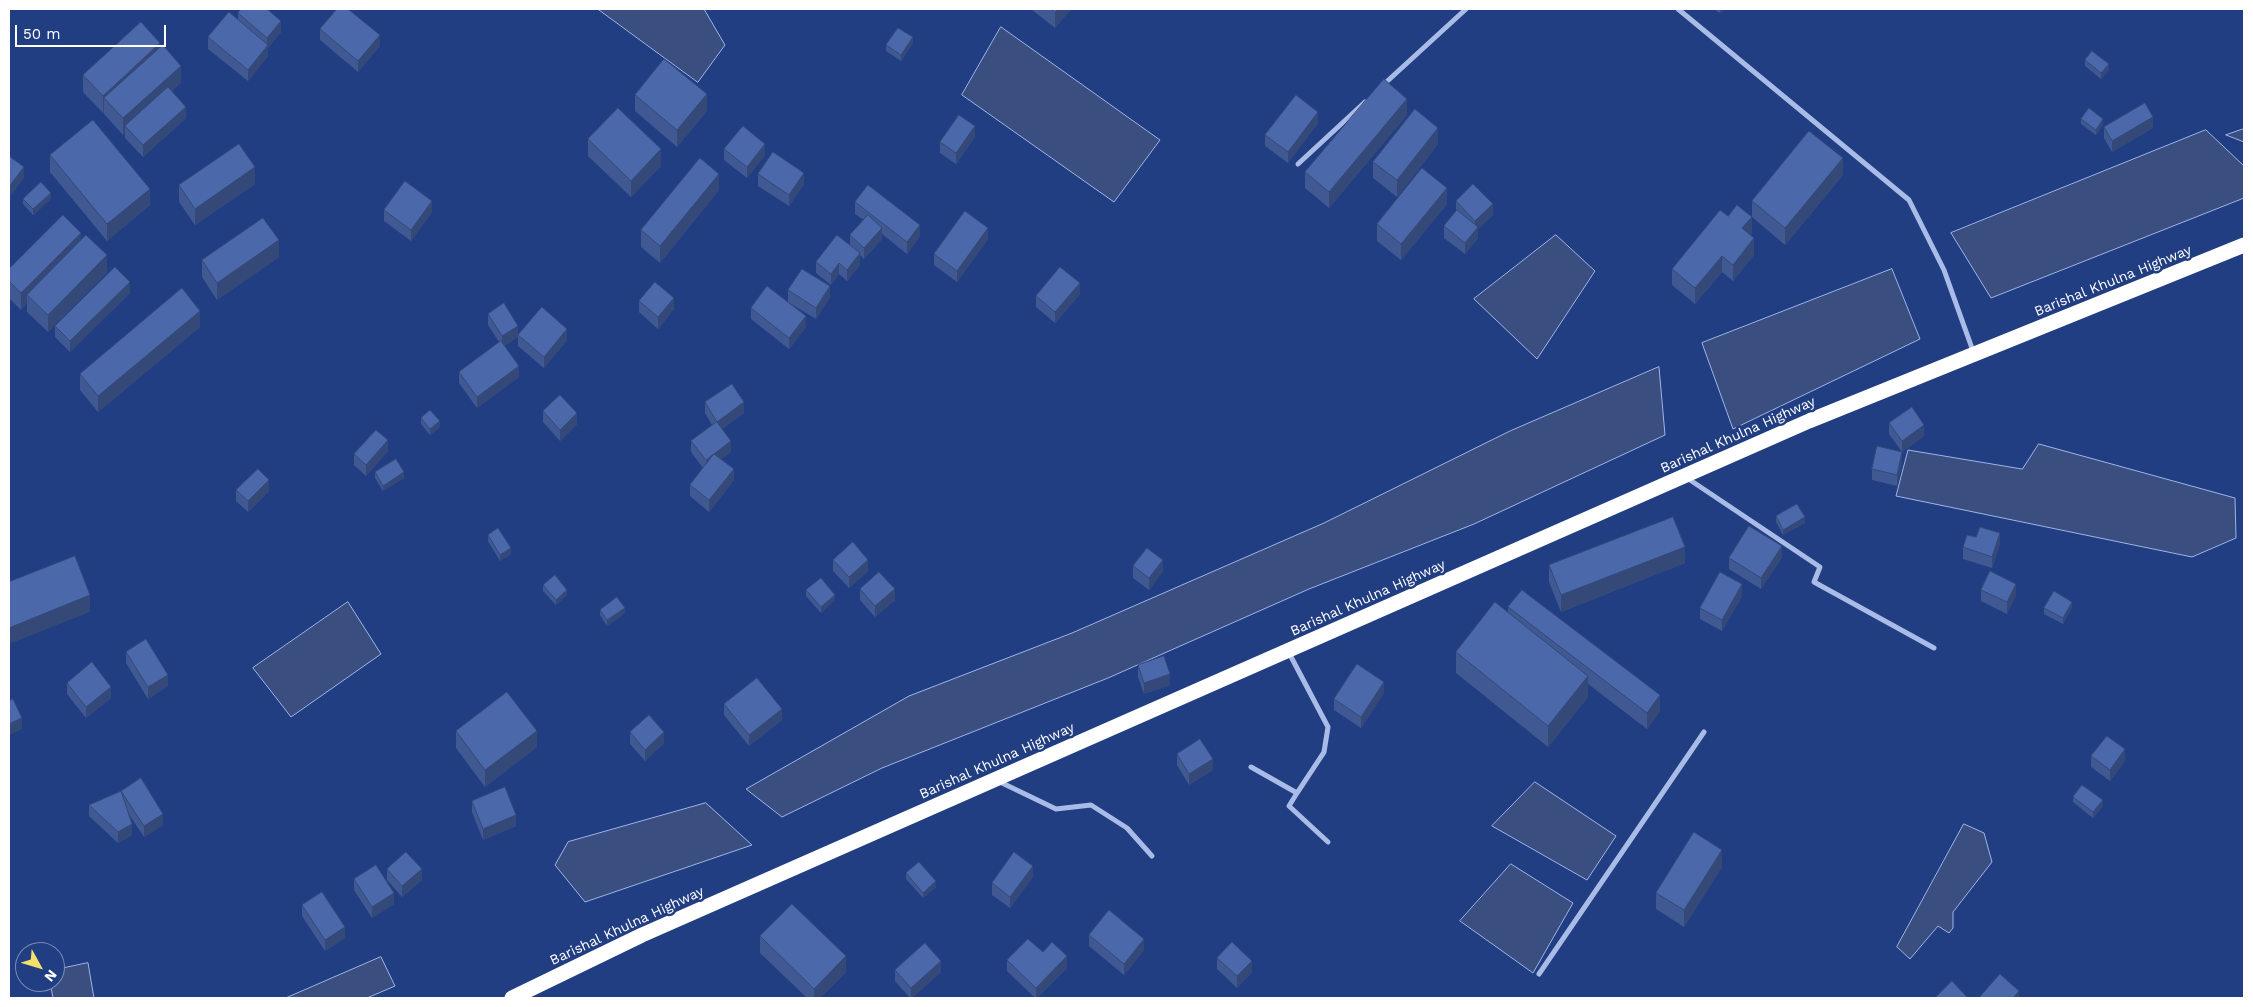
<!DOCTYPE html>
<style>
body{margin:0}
#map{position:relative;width:2253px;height:1007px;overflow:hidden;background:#223e82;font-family:"Work Sans",sans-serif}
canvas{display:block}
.frame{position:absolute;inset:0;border:10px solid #fff;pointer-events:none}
.north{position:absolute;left:15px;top:942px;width:50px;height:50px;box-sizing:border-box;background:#223e82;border:1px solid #7a8bb4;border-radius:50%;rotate:129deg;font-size:14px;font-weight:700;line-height:20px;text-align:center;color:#fff}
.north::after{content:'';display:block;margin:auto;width:18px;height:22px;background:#f3e06c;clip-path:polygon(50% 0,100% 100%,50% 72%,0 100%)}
.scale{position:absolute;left:15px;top:25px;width:151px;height:22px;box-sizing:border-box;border:2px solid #fff;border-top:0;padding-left:6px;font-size:15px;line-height:18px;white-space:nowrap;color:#fff;-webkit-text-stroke:4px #223e82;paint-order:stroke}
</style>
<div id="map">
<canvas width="2253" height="1007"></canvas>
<div class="frame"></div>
<div class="north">N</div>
<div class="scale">50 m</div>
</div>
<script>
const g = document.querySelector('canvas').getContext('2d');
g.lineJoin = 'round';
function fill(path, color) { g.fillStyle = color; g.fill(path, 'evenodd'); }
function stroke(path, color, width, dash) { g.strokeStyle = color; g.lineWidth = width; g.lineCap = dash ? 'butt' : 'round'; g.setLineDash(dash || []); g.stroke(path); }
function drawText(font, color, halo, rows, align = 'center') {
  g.font = font + ' "Work Sans",sans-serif'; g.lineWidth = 5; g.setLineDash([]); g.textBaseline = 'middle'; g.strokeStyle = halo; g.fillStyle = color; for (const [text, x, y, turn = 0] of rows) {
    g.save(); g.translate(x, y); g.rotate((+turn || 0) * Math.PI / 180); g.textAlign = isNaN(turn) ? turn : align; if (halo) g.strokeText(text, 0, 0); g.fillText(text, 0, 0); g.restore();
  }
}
const water = new Path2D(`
 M598,9H704L725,45L698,82Z
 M1001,27L1160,140L1114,202L962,95Z
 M2244,129V142L2226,135Z
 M2206,130L2244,166V198L1991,298L1951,233Z
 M1556,235L1595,271L1537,359L1474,299Z
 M1892,269L1920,339L1733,429L1702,343Z
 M1659,367L1665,435L1474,524L1309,589L1108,678L882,768L782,817L746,789L909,696L1072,633L1324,523L1510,431Z
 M2039,444L2235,498L2236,538L2192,557L1896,496L1908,450L2022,469Z
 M348,602L381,654L291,717L253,668Z
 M1535,782L1616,836L1587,880L1492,826Z
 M706,803L752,845L585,902L555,865L568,842Z
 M1964,824L1984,833L1992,862L1953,912V928L1949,933L1938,926L1910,959L1897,947Z
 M1511,864L1573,903L1533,973L1460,921Z
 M381,957L395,986L367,998H286Z
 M88,963L94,998H53L50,982H55V970Z`);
const street = new Path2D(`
 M1678,9L1909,200L1944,270L1973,351
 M1382,86L1466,9
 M1298,164L1365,102
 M1687,478L1820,567L1814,582L1934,648
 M1251,767L1297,793L1324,752L1328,727L1288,651
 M1000,782L1056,809L1091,805L1127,828L1152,856
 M1297,793L1289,806L1328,842
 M1539,974L1704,732`);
const highway = new Path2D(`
 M512,998L642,935L1809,421L2244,245`);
const wall = new Path2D(`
 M1031,9H1071L1055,28Z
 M1714,9H1724L1720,13Z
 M238,13L281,32L268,48V56L248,81L208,49V37L238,20Z
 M320,29L380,46L358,72L320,40Z
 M913,43L901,61L886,51V45Z
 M160,48L181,82L172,91L186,118L143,157L125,138V133L123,135L104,114V111L103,113L83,92V75Z
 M2085,60L2109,70L2101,79L2085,66Z
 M635,95L707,111L677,147L635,111Z
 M1407,115L1329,208L1305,188V172Z
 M2081,119L2103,125L2096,135L2081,124Z
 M1318,123L1288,163L1265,146V135Z
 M2104,127L2153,128L2112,152L2104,138Z
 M975,137L956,164L940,153V142Z
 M588,139L661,166L631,197L588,156Z
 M1438,144L1397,197L1373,178V162Z
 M724,149L765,155L747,178L724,160Z
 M50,155L150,205L107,241L50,172Z
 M758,174L804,184L789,206L758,186Z
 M1843,175L1785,245L1752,217V201Z
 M255,184L195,225L179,202V185Z
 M719,190L660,263L641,247V230Z
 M23,199H51L33,215L23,204Z
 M1456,201L1493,215L1478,229V238L1465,254L1444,238V226L1456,212Z
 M855,202L920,236L907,254L882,234V239L864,259L860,255V265L847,281L839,274L831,285L816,273V262L850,246V235L864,220L855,214Z
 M1447,204L1401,260L1377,241V224Z
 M384,210L432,212L411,241L384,221Z
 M1728,216L1752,233L1750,235L1754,255L1733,281L1722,272L1695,304L1672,285V269Z
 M988,239L957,282L934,265V254Z
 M81,241L107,272L48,332L27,312V303L21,310L9,298V269Z
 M279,257L217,300L202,277V260Z
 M788,290L830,297L816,319L788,302Z
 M130,293L70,352L55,337V326Z
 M1080,294L1055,323L1036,307V296Z
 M639,301L674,309L658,329L639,312Z
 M751,308L806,327L789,349L751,319Z
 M488,314L518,334L567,340L544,368L518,346V337L504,346L519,377L477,408L459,383V372L499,342L488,325Z
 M200,327L98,412L80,390V374Z
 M705,402L744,413L722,429L731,452L721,459L734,480L709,512L690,496V485L703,468L691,452V441L712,425L705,413Z
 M543,411L577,424L560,441L543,422Z
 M421,418L440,427L430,435L421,424Z
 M1889,423L1924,436L1902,452L1889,434Z
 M388,451L366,476L354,465V454Z
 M1902,464L1897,486L1872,480V469Z
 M375,472L404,478L383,491L375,478Z
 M236,490L269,491L248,512L236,501Z
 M1776,516L1805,523L1783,535L1776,522Z
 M488,535L511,554L500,561L488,541Z
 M1976,537L2000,544L1992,568L1963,559V547Z
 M1782,557L1761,589L1729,569V558Z
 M833,560L868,571L849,588L833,571Z
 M1685,563L1561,612L1549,582V565Z
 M1133,566L1163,571L1149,590L1133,578Z
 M543,585L567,595L556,605L543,591Z
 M860,589L895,600L875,617L860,600Z
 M806,590L835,600L821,613L806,596Z
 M1981,590L2016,595L2007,614L1981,601Z
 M1742,596L1722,631L1700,619V608Z
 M1508,607L1660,711L1647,729L1588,684V697L1548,747L1456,673V652L1508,613Z
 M2072,607L2063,624L2044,614V608Z
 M600,610L625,613L607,626L600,615Z
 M126,652L168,686L148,699L126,663Z
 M1138,665L1170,685L1144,694L1138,677Z
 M67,683L111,698L86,718L67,694Z
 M1384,693L1361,728L1334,710V699Z
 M724,704L782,720L749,746L724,715Z
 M456,731L537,747L485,787L456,748Z
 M630,732L664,743L645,761L630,744Z
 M1177,754L1213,770L1189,785L1177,765Z
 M2091,756L2125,761L2110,781L2091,767Z
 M121,791L163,825L144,837L128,813L132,835L118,843L89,816V805Z
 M2073,797L2103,806L2093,818L2073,802Z
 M472,801L516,826L483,840L472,812Z
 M1722,867L1684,927L1656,909V893Z
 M387,869L422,880L402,897L387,880Z
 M906,873L936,887L923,898L906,879Z
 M1033,877L1010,908L992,895V883Z
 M354,879L394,904L372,918L354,890Z
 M302,905L345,938L325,951L302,916Z
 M1089,935L1144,950L1124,975L1089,946Z
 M760,936L846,972L820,998H807L760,953Z
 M1043,952L1067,968L1037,998H1035L1007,971V960Z
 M1217,958L1252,972L1237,988L1217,969Z
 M895,970L941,972L912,998H910L895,981Z`);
const shadedWall = new Path2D(`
 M1058,9H1071L1055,28V12Z
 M1720,9H1724L1720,13Z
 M281,21V32L268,48V56L248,81V70L267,46V38Z
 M380,35V46L358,72V61Z
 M913,37V43L901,61V55Z
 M160,43V59L104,98V111L103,113V96Z
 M2109,64V70L2101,79V73Z
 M181,66V82L129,130L125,126V133L123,135V118Z
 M707,94V111L677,147V130Z
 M1407,99V115L1329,208V192Z
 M186,107V118L143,157V145Z
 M1318,112V123L1288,163V152Z
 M2153,117V128L2112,152V141Z
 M2103,119V125L2096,135V130Z
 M975,126V137L956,164V153Z
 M1438,128V144L1397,197V180Z
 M765,144V155L747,178V167Z
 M661,149V166L631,197V181Z
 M1843,158V175L1785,245V228Z
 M24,167V178L9,198V187Z
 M255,167V184L195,225V209Z
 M804,173V184L789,206V195Z
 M719,174V190L660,263V246Z
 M1447,188V204L1401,260V244Z
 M150,189V205L107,241V224Z
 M51,193V199L33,215V209Z
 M432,201V212L411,241V230Z
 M1493,204V215L1478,229V238L1465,254V243L1475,230V221Z
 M1752,217V233L1742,245V228Z
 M920,225V236L907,254V242Z
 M882,228V239L864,259V248Z
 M988,228V239L957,282V271Z
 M81,233V250L27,295V303L21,310V293Z
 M1754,238V255L1733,281V265Z
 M279,240V257L217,300V283Z
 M860,253V265L847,281V270Z
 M107,255V272L48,332V315Z
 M1722,256V272L1695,304V288Z
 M839,263V274L831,285V274Z
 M130,282V293L70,352V341Z
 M1080,283V294L1055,323V312Z
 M830,286V297L816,319V308Z
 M674,298V309L658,329V317Z
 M200,311V327L98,412V396Z
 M806,316V327L789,349V338Z
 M518,326V337L502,347V336Z
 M567,329V340L544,368V357Z
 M519,366V377L477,408V397Z
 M744,402V413L717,433V422Z
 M577,413V424L560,441V430Z
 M440,421V427L430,435V429Z
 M1924,425V436L1902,452V441Z
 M388,440V451L366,476V465Z
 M731,441V452L706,471V460Z
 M1902,452V464L1897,486V475Z
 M734,469V480L709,512V500Z
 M404,472V478L383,491V486Z
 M269,480V491L248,512V501Z
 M1805,517V523L1783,535V530Z
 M2000,533V544L1992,568V557Z
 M1782,546V557L1761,589V578Z
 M1685,547V563L1561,612V595Z
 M511,548V554L500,561V555Z
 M868,560V571L849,588V577Z
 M1163,560V571L1149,590V578Z
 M1742,584V596L1722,631V620Z
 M2016,584V595L2007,614V602Z
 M895,589V600L875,617V606Z
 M567,590V595L556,605V600Z
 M90,595V612L9,644V628Z
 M835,595V600L821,613V607Z
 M2072,602V607L2063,624V618Z
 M625,608V613L607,626V620Z
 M1170,674V685L1144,694V683Z
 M168,675V686L148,699V687Z
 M1588,676V697L1548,747V726Z
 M1384,682V693L1361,728V717Z
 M111,687V698L86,718V707Z
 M1660,695V711L1647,729V713Z
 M782,709V720L749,746V735Z
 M22,718V729L9,735V724Z
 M537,731V747L485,787V770Z
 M664,732V743L645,761V750Z
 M2125,749V761L2110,781V770Z
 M1213,759V770L1189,785V774Z
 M2103,800V806L2093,818V812Z
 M163,814V825L144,837V826Z
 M516,815V826L483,840V829Z
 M132,824V835L118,843V832Z
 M1722,850V867L1684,927V910Z
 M1033,866V877L1010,908V897Z
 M422,869V880L402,897V886Z
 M936,881V887L923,898V893Z
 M394,893V904L372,918V907Z
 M345,927V938L325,951V940Z
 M1144,939V950L1124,975V964Z
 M846,956V972L820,998H814V989Z
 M1067,956V968L1037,998H1036V988Z
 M941,961V972L912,998H911V988Z
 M1252,961V972L1237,988V976Z
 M2019,991V998H2013Z`);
const building = new Path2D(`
 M241,9H267L281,21L267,38L238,13Z
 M337,9H348L380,35L358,61L320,29Z
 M1051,9H1058L1055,12Z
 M229,12L268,45L248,70L208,37Z
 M141,22L160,43L103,96L83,75Z
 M898,28L913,37L901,55L886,45Z
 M163,45L181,66L123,118L104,98Z
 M2092,51L2109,64L2101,73L2085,60Z
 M664,59L707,94L677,130L635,95Z
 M1384,79L1407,99L1329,192L1305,172Z
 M168,87L186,107L143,145L125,126Z
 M1296,95L1318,112L1288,152L1265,135Z
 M2145,103L2153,117L2112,141L2104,127Z
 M618,108L661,149L631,181L588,139Z
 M2089,108L2103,119L2096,130L2081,119Z
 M1415,109L1438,128L1397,180L1373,162Z
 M959,115L975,126L956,153L940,142Z
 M93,120L150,189L107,224L50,155Z
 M743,126L765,144L747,167L724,149Z
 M1809,131L1843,158L1785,228L1752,201Z
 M239,144L255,167L195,209L179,185Z
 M773,152L804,173L789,195L758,174Z
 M9,156L24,167L9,187Z
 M700,158L719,174L660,246L641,230Z
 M1422,168L1447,188L1401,244L1377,224Z
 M405,181L432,201L411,230L384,210Z
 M41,182L51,193L33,209L23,199Z
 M1473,184L1493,204L1475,221L1456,201Z
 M868,185L920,225L907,242L855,202Z
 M1737,205L1752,217L1742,228L1754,238L1733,265L1722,256L1695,288L1672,269L1720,210L1728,216Z
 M1457,210L1478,227L1465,243L1444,226Z
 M965,211L988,228L957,271L934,254Z
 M63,215L81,233L21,293L9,281V269Z
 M868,215L882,228L864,248L850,235Z
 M263,218L279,240L217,283L202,260Z
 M86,235L107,255L48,315L27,295Z
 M837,235L860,253L847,270L839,263L831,274L816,262Z
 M115,267L130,282L70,341L55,326Z
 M1060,267L1080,283L1055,312L1036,296Z
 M802,269L830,286L816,308L788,290Z
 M655,282L674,298L658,317L639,301Z
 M767,286L806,316L789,338L751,308Z
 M182,288L200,311L98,396L80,374Z
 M504,303L518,326L502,336L488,314Z
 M542,307L567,329L544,357L518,335Z
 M501,341L519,366L477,397L459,372Z
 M732,384L744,402L717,422L705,402Z
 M560,395L577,413L560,430L543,411Z
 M1912,407L1924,425L1902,441L1889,423Z
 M430,410L440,421L430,429L421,418Z
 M717,422L731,441L706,460L691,441Z
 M376,430L388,440L366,465L354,454Z
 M1877,446L1902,452L1897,475L1872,469Z
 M714,454L734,469L709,500L690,485Z
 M396,459L404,472L383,486L375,472Z
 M258,469L269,480L248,501L236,490Z
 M1797,504L1805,517L1783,530L1776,516Z
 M1673,517L1685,547L1561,595L1549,565Z
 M1749,526L1782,546L1761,578L1729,558Z
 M1980,527L2000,533L1992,557L1963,547L1967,535L1976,537Z
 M498,528L511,548L500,555L488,535Z
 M853,542L868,560L849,577L833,560Z
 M1147,548L1163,560L1149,578L1133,566Z
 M75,556L90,595L9,628V582Z
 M1990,571L2016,584L2007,602L1981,590Z
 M879,572L895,589L875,606L860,589Z
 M1720,572L1742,584L1722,620L1700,608Z
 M555,575L567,590L556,600L543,585Z
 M821,578L835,595L821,607L806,590Z
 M1522,590L1660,695L1647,713L1508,607Z
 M2054,591L2072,602L2063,618L2044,608Z
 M617,597L625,608L607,620L600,610Z
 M1495,602L1588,676L1548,726L1456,652Z
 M146,639L168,675L148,687L126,652Z
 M1164,656L1170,674L1144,683L1138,665Z
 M92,662L111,687L86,707L67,683Z
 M1357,664L1384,682L1361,717L1334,699Z
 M757,678L782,709L749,735L724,704Z
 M507,692L537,731L485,770L456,731Z
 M13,699L22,718L9,724V701Z
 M649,715L664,732L645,750L630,732Z
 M2107,736L2125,749L2110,770L2091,756Z
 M1200,739L1213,759L1189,774L1177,754Z
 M141,778L163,814L144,826L121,791L132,824L118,832L89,805L121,791Z
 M2082,785L2103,800L2093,812L2073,797Z
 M505,787L516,815L483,829L472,801Z
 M1694,832L1722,850L1684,910L1656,893Z
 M406,852L422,869L402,886L387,869Z
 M1014,852L1033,866L1010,897L992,883Z
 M919,862L936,881L923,893L906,873Z
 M376,865L394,893L372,907L354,879Z
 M322,892L345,927L325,940L302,905Z
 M792,904L846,956L814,989L760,936Z
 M1109,910L1144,939L1124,964L1089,935Z
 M1028,939L1043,952L1052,942L1067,956L1036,988L1007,960Z
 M1232,942L1252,961L1237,976L1217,958Z
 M925,943L941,961L911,988L895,970Z
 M2000,974L2019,991L2013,998H1979Z
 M1952,981L1968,998H1935Z`);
const streetNames = [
 ["Barishal Khulna Highway",2113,281,-22],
 ["Barishal Khulna Highway",1738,435,-24],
 ["Barishal Khulna Highway",1368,598,-24],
 ["Barishal Khulna Highway",997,761,-24],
 ["Barishal Khulna Highway",627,926,-25]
];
fill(water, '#3b4e80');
stroke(water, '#9db5e9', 1);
stroke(street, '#a9bce8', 5);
stroke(highway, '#fff', 15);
fill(wall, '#405993');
fill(shadedWall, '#344978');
fill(building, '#4b68ab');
stroke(building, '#344978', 1);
drawText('14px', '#fff', '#223e82', streetNames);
</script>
